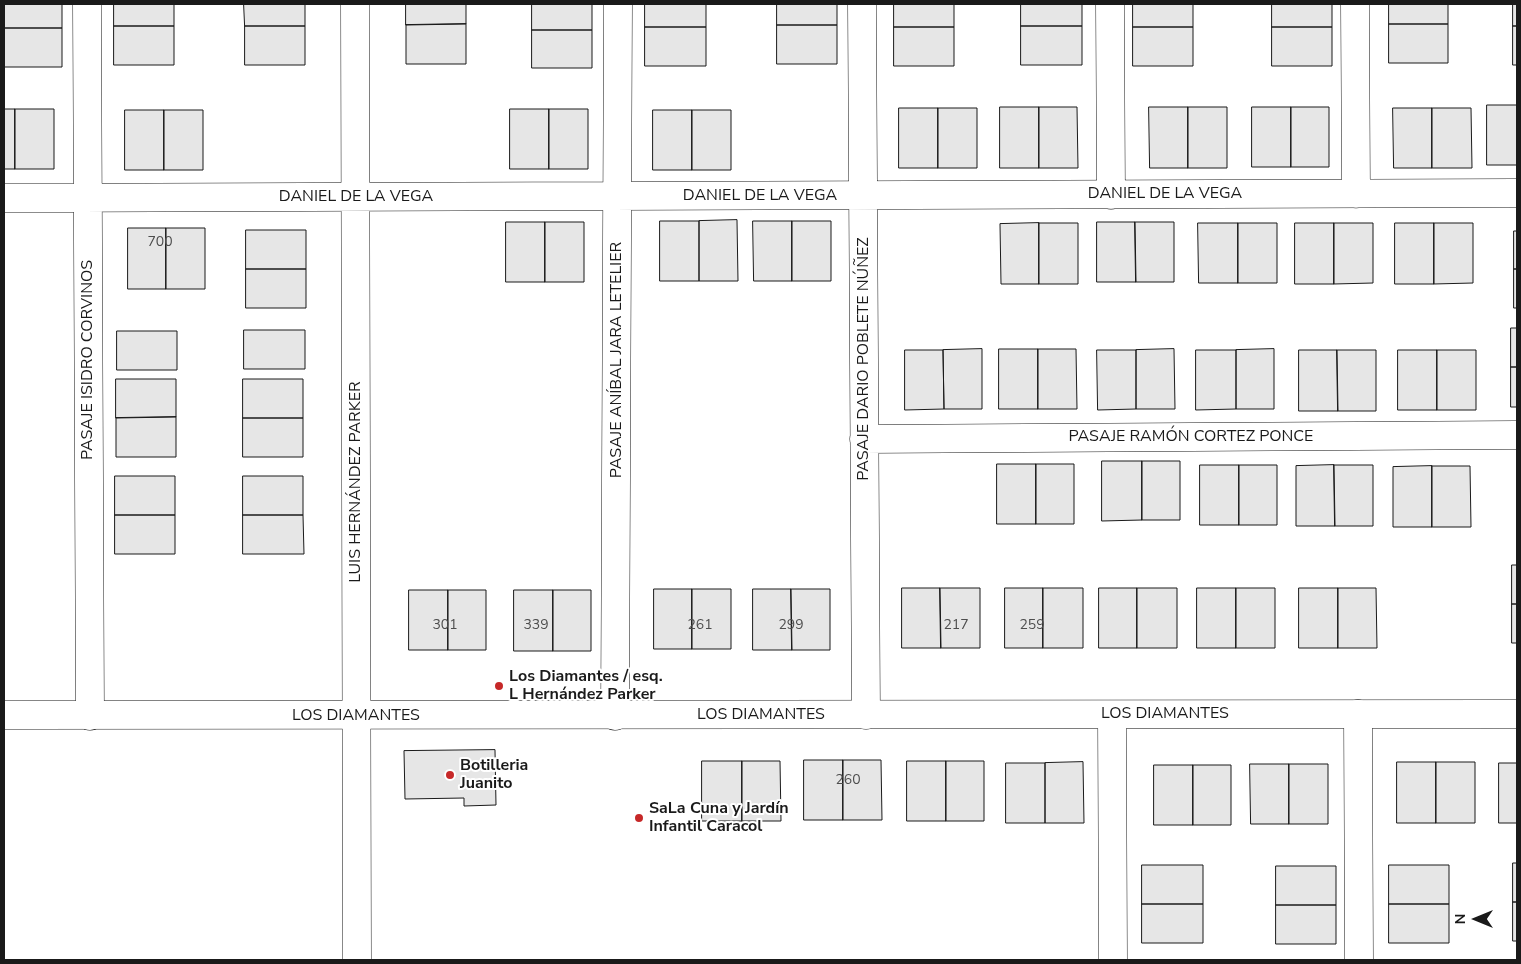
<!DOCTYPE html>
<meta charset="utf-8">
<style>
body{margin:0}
#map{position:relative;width:1521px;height:964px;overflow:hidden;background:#fff;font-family:"Nunito Sans",sans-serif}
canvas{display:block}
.frame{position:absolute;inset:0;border:5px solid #1a1a1a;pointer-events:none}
.north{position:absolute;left:1451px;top:894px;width:50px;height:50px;-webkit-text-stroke:4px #fff;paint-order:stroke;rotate:270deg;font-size:14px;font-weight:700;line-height:20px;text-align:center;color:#1a1a1a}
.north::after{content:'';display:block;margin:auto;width:18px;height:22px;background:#1a1a1a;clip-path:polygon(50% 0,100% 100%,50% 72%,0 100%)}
</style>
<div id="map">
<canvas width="1521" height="964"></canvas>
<div class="frame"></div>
<div class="north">N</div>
</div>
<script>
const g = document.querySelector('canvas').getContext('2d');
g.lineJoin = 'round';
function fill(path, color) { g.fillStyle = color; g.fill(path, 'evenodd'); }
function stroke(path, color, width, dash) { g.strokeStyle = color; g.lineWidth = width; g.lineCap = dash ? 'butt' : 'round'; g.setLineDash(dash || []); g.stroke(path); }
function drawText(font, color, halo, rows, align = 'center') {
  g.font = font + ' "Nunito Sans",sans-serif'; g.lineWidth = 4; g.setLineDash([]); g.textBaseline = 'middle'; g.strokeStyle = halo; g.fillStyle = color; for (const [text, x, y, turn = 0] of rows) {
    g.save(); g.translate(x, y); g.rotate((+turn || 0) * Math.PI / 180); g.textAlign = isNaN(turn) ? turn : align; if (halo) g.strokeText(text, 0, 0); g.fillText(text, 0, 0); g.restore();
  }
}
const building = new Path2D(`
 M4,4H62V28H4Z
 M114,4H174V26H114Z
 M244,4H305V26H245Z
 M406,4H466V24L406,25Z
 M532,4H592V30H532Z
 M645,4H706V27H645Z
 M777,4H837V25H777Z
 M894,4H954V27H894Z
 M1021,4H1082V26H1021Z
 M1133,4H1193V27H1133Z
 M1272,4H1332V27H1272Z
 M1389,4H1448V24H1389Z
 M1513,4H1517V26H1513Z
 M466,24V64H406V25Z
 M1389,24H1448V63H1389Z
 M777,25H837V64H777Z
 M114,26H174V65H114Z
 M245,26H305V65H245Z
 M1021,26H1082V65H1021Z
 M1513,26H1517V65H1513Z
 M645,27H706V66H645Z
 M894,27H954V66H894Z
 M1133,27H1193V66H1133Z
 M1272,27H1332V66H1272Z
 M4,28H62V67H4Z
 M532,30H592V68H532Z
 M1487,105H1517V165H1487Z
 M1000,107H1039V168H1000Z
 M1039,107H1077L1078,168H1039Z
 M1149,107H1188V168H1150Z
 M1188,107H1227V168H1188Z
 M1252,107H1291V167H1252Z
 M1291,107H1329V167H1291Z
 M899,108H938V168H899Z
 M938,108H977V168H938Z
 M1393,108H1432V168H1394Z
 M1432,108H1471L1472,168H1432Z
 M4,109H15V169H4Z
 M15,109H54V169H15Z
 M510,109H549V169H510Z
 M549,109H588V169H549Z
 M125,110H164V170H125Z
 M164,110H203V170H164Z
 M653,110H692V170H653Z
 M692,110H731V170H692Z
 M737,220L738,281H699V221Z
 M660,221H699V281H660Z
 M753,221H792V281H754Z
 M792,221H831V281H792Z
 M506,222H545V282H506Z
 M545,222H584V282H545Z
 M1097,222H1135L1136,282H1097Z
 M1135,222H1174V282H1136Z
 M1039,223H1078V284H1039Z
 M1039,223V284H1001L1000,224Z
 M1198,223H1238V283H1199Z
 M1238,223H1277V283H1238Z
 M1295,223H1334V284H1295Z
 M1334,223H1373V283L1334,284Z
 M1395,223H1434V284H1395Z
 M1434,223H1473V283L1434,284Z
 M128,228H166V289H128Z
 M166,228H205V289H166Z
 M246,230H306V269H246Z
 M1514,231H1517V269H1514Z
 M246,269H306V308H246Z
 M1514,269H1517V308H1514Z
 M1511,328H1517V367H1511Z
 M244,330H305V369H244Z
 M117,331H177V370H117Z
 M982,349V409H944L943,350Z
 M999,349H1038V409H999Z
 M1038,349H1076L1077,409H1038Z
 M1174,349L1175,409H1136V350Z
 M1274,349V409H1236V350Z
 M905,350H943L944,409L905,410Z
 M1097,350H1136V409L1098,410Z
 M1196,350H1236V409L1196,410Z
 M1299,350H1337L1338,411H1299Z
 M1337,350H1376V411H1338Z
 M1398,350H1437V410H1398Z
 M1437,350H1476V410H1437Z
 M1511,367H1517V407H1511Z
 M116,379H176V417L116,418Z
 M243,379H303V418H243Z
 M176,417V457H116V418Z
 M243,418H303V457H243Z
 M1102,461H1142V520L1102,521Z
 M1142,461H1180V520H1142Z
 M997,464H1036V524H997Z
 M1036,464H1074V524H1036Z
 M1200,465H1239V525H1200Z
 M1239,465H1277V525H1239Z
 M1334,465H1373V526H1335Z
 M1334,465L1335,526H1296V466Z
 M1432,466H1470L1471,527H1432Z
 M1432,466V527H1393V467Z
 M115,476H175V515H115Z
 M243,476H303V515H243Z
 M115,515H175V554H115Z
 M243,515H303L304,554H243Z
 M1512,565H1517V604H1512Z
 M902,588H940L941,648H902Z
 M940,588H980V648H941Z
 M1005,588H1043V648H1005Z
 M1043,588H1083V648H1043Z
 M1099,588H1137V648H1099Z
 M1137,588H1177V648H1137Z
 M1197,588H1236V648H1197Z
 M1236,588H1275V648H1236Z
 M1299,588H1338V648H1299Z
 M1338,588H1376L1377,648H1338Z
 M654,589H692V649H654Z
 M692,589H731V649H692Z
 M753,589H791L792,650H753Z
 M791,589H830V650H792Z
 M409,590H448V650H409Z
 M448,590H486V650H448Z
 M514,590H553V651H514Z
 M553,590H591V651H553Z
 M1512,604H1517V643H1512Z
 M495,750L496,805L464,806V798L405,799L404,751Z
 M804,760H843V820H804Z
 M843,760H881L882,820H843Z
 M702,761H742V821H702Z
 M742,761H780L781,821H742Z
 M907,761H946V821H907Z
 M946,761H984V821H946Z
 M1083,762L1084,823H1045V763Z
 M1397,762H1436V823H1397Z
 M1436,762H1475V823H1436Z
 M1006,763H1045V823H1006Z
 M1499,763H1517V823H1499Z
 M1250,764H1289V824H1251Z
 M1289,764H1328V824H1289Z
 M1154,765H1193V825H1154Z
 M1193,765H1231V825H1193Z
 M1513,863H1517V902H1513Z
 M1142,865H1203V904H1142Z
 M1389,865H1449V904H1389Z
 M1276,866H1336V905H1276Z
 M1513,902H1517V941H1513Z
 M1142,904H1203V943H1142Z
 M1389,904H1449V943H1389Z
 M1276,905H1336V944H1276Z`);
const minor = new Path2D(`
 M87,4L90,716
 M355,4L357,960
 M862,4L866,715
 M1110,4L1111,195
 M1355,4L1356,194
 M4,198L1517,193
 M864,439L1517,435
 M1358,714L1359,960
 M1112,715L1113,960
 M615,716L618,4`);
const tertiary = new Path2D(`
 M4,715L1517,714`);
const markers = [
 [499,686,5,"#c62828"],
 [450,775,5,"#c62828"],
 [639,818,5,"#c62828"]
];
const numberNames = [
 ["700",160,243],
 ["301",445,626],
 ["339",536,626],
 ["261",700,626],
 ["299",791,626],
 ["217",956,626],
 ["259",1032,626],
 ["260",848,781]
];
const streetNames = [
 ["DANIEL DE LA VEGA",1165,194],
 ["DANIEL DE LA VEGA",760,196],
 ["DANIEL DE LA VEGA",356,197],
 ["PASAJE DARIO POBLETE NÚÑEZ",864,359,-90],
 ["PASAJE ISIDRO CORVINOS",88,360,-90],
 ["PASAJE ANÍBAL JARA LETELIER",617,360,-90],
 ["PASAJE RAMÓN CORTEZ PONCE",1191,437],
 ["LUIS HERNÁNDEZ PARKER",356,482,-90],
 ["LOS DIAMANTES",1165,714],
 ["LOS DIAMANTES",761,715],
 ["LOS DIAMANTES",356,716]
];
const poiNames = [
 ["Los Diamantes / esq.",509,677],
 ["L Hernández Parker",509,695],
 ["Botilleria",460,766],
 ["Juanito",460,784],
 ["SaLa Cuna y Jardín",649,809],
 ["Infantil Caracol",649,827]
];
fill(building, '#e6e6e6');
stroke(building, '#1a1a1a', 1);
stroke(minor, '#1a1a1a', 29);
stroke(tertiary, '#1a1a1a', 29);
stroke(minor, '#fff', 28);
stroke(tertiary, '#fff', 28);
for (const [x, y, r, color] of markers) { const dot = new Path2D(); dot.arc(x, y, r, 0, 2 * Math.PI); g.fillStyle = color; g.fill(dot); stroke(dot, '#fff', 2); }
drawText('14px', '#4d4d4d', null, numberNames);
drawText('16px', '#1a1a1a', '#fff', streetNames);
drawText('bold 16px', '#1a1a1a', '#fff', poiNames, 'left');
</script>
